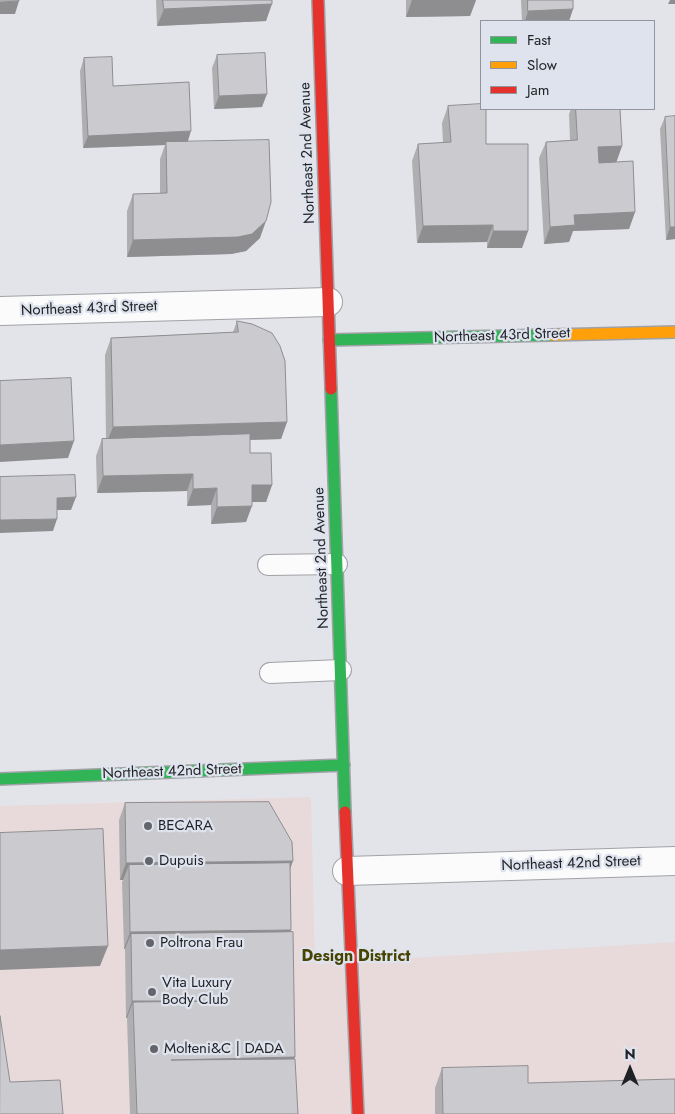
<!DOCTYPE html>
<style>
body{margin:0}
#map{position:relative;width:675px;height:1114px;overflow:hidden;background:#e2e4ea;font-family:Jost,sans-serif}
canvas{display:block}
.legend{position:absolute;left:480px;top:20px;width:175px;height:90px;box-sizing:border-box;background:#dee3ee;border:1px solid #92959e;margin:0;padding:6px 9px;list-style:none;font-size:15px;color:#1f2125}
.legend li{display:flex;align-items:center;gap:10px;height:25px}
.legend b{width:25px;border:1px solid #92959e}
.north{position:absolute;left:605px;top:1044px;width:50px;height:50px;-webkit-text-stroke:4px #dee3ee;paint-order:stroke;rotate:0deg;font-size:14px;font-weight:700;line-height:20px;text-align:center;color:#1f2125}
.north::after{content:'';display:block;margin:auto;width:18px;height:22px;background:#1f2125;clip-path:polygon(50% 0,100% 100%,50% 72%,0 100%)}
</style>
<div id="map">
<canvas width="675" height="1114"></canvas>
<ul class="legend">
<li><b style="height:6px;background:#30b455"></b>Fast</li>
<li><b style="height:6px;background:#ff9f0a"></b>Slow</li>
<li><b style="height:6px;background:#e5322d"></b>Jam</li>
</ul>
<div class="north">N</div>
</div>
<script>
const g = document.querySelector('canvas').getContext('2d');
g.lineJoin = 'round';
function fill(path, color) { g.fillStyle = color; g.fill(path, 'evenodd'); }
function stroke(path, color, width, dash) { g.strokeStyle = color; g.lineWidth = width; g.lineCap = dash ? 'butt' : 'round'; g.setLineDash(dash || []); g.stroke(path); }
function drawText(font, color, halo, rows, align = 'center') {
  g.font = font + ' Jost,sans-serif'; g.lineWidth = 4.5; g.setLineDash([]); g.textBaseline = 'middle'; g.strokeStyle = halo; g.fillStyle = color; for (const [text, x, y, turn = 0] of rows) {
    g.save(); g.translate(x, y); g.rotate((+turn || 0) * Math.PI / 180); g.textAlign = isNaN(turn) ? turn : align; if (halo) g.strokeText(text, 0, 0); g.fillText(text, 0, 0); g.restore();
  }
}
const commercial = new Path2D(`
 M311,797L315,964L675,942V1114H0V806Z`);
const lane = new Path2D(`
 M268,565L337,564
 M270,673L341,670`);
const street = new Path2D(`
 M0,311L328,302
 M347,871L675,861`);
const fast = new Path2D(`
 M329,340L552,335
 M331,389L345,812
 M0,779L344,765`);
const slow = new Path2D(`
 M552,335L675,332`);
const jam = new Path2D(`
 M318,0L331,389
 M345,812L358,1114`);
const wall = new Path2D(`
 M156,0H272L266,21L157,26Z
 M406,0H476L470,16L406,17Z
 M521,0H573V9L569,21H522Z
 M217,55L262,107L214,109L212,68Z
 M84,58L113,86L187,142L260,238L246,251L231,254L127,257V211L133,194L160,193V159L165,145L83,148L80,71Z
 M448,106L486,144L528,231L522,248H487V242L417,243L412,161L418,144L443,143L442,123Z
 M571,109H620L622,146L616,162L635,212L629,229L573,231L569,242L544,244L539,158L546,142L570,140L569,114Z
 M665,117L675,239L666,240L660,129Z
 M237,321L287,422L281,439L250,440V453L272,485L266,502H252L246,522L211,524V505L187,506V491L97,493L96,456L102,439L106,438L105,355L111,338L233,332Z
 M125,803L290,868L291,932L295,1057L294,1059L298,1114H130L127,1018H126L125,949H124L122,882L123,880H120L119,820Z
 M442,1068L528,1083L675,1114H435V1088Z`);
const shadedWall = new Path2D(`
 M412,0H476L470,16L406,17Z
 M670,0H675V4H668Z
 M19,1L15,14H0V2Z
 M272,4L266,21L157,26L164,9Z
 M573,9L569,21H525L528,11Z
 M267,94L262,107L214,109L219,96Z
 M191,131L187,144L166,142L165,145L83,148L88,136Z
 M622,146L616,163L592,164L598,147Z
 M635,212L629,229L573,231L569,242L544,244L550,227L574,215Z
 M266,221L260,238L246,251L231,254L127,257L133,240Z
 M493,225L487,242L417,243L423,226Z
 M670,227H675V239L666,240Z
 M493,231H528L522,248H487Z
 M287,422L281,439L106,444L113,427Z
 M74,441L68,458L0,462V445Z
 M193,474L187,491L97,493L103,476Z
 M252,485H272L266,502H246Z
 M217,488L211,505L187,506L193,489Z
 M76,497L71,510H53L57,498Z
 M252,506L246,522L211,524L217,507Z
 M57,519L53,531L0,533V520Z
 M293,861L287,878L129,865L123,880H120L126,863Z
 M291,930L285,947L131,934L125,949H124L130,932Z
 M108,946L100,966L0,970V950Z
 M132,1001H220L133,1002L127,1018H126Z
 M295,1057L289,1074L171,1060Z`);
const building = new Path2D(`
 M0,0H19V1L0,2Z
 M163,0H272V4L164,9Z
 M528,0H573V9L528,11Z
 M265,53L267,94L219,96L217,55Z
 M112,57L113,86L189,82L191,131L88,136L84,58Z
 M481,104V109H486V144H528V231H493V225L423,226L418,144L451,142L448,106Z
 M576,109H620L622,146L598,147L599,163L633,161L635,212L574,215L575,225L550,227L546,142L577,140Z
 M675,116V227H670L665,117Z
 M269,140L271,202L266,221L252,234L238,237L133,240V194L167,193L166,142Z
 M237,321L252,324L272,333L280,346L285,361L287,422L113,427L111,338L238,332Z
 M71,378L74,441L0,445V381Z
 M250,434V453H271L272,485H252V506L217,507V488L193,489V474L103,476L102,439Z
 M75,475L76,497L57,498V519L0,520V477Z
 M269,802L292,842L293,861L126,863L125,803Z
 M103,829L108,946L0,950V833Z
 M290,863L291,930L130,932L129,865Z
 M293,932L295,1057L171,1060L295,1059L298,1114H137L133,1002L220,1001H132L131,934Z
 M0,1016L10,1082L60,1080L63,1114H0Z
 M528,1066V1083L675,1079V1114H443L442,1068Z`);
const markers = [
 [148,826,5,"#63656a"],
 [149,861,5,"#63656a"],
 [150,943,5,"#63656a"],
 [152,992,5,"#63656a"],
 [154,1049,5,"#63656a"]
];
const streetNames = [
 ["Northeast 2nd Avenue",308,153,-92],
 ["Northeast 43rd Street",89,309,-2],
 ["Northeast 43rd Street",502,336,-2],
 ["Northeast 2nd Avenue",322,558,-92],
 ["Northeast 42nd Street",172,772,-2],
 ["Northeast 42nd Street",571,864,-2]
];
const poiNames = [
 ["BECARA",158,826],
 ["Dupuis",159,861],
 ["Poltrona Frau",160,943],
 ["Vita Luxury",162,983],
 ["Body Club",162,1000],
 ["Molteni&C | DADA",164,1049]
];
const neighbourhoodNames = [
 ["Design District",356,957]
];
fill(commercial, '#e8dada');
stroke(lane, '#a1a2a6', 22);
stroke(street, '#a1a2a6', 30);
stroke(fast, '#a1a2a6', 14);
stroke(slow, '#a1a2a6', 14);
stroke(jam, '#a1a2a6', 14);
stroke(lane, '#fbfbfc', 20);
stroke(street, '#fbfbfc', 28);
stroke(fast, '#30b455', 11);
stroke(slow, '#ff9f0a', 11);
stroke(jam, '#e5322d', 11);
fill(wall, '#afafb2');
fill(shadedWall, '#8e8e91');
fill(building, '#cbcbcf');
stroke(building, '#8e8e91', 1);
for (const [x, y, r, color] of markers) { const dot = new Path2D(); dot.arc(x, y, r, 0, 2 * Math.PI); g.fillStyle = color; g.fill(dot); stroke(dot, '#dee3ee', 2); }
drawText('15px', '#1f2125', '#dee3ee', streetNames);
drawText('15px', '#1f2125', '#dee3ee', poiNames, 'left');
drawText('bold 16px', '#474300', '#dee3ee', neighbourhoodNames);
</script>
